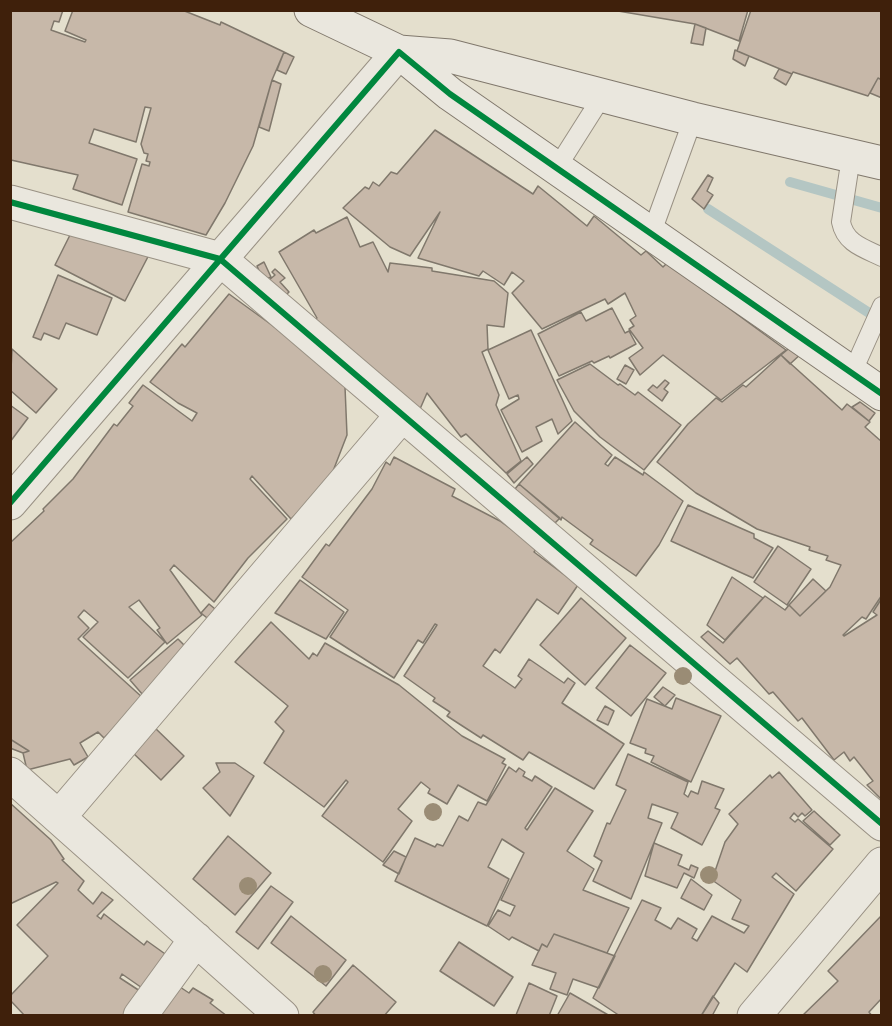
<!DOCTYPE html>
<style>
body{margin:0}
#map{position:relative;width:892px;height:1026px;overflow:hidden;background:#e4dfcd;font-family:"Old Standard TT",serif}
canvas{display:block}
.frame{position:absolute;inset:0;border:12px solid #3f200b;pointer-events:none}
</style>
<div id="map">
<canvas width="892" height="1026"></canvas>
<div class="frame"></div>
</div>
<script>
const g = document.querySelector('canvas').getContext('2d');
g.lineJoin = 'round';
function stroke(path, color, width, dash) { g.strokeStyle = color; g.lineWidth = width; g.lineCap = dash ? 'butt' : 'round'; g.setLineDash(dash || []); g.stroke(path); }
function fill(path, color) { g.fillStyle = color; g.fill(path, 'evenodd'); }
const stream = new Path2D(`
 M790,182L882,208
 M708,209L877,318L875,322`);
const building = new Path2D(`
 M10,10H63L59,22L54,21L51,30L85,42L86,40L65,31L73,10H182L220,25L221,22L284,52L272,80L253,146L225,203L206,235L128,212L142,164L149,166L150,162L146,161L148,154L144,153L141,144L151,108L145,107L136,142L94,129L89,143L137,159L122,205L73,189L78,175L11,160L10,164Z
 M748,10L739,41L695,24L618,11Z
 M751,10H882V80L878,78L868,96L793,72L792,74L737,51Z
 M695,24L706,28L703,45L691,43Z
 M735,50L749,56L745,66L733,59Z
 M284,52L294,57L286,74L277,70Z
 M779,69L792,74L786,85L774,78Z
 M878,78L882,80V98L870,93Z
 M272,80L281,84L269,131L259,127Z
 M435,130L533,194L538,186L587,226L594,216L641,255L646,251L663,267L667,263L786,350L721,400L663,355L640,375L629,358L643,348L629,329L634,326L630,320L636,316L625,293L608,304L605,299L542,329L512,293L524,281L512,272L504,285L483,271L479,276L418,258L440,212L410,256L390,247L343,208L365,187L369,189L373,182L379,186L391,172L397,174Z
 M708,175L713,178L707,191L713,195L704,209L692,199Z
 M81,213L152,249L125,301L55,265Z
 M347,217L360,247L373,242L388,272L390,263L432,268V271L494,281L508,293L504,327L487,325L488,349L482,352L499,395L496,405L521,461L506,473L466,434L461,437L427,393L420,409L314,320L317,318L279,252L314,230L316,233Z
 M264,262L271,277L263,280L257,266Z
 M275,269L285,278L280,282L289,292L284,297L268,281L275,275L272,272Z
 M58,275L112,298L97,335L66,323L59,339L44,333L41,340L33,337Z
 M229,294L287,336L345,387L347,435L328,484L291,519L252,476L250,479L287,519L248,558L214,602L174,565L170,570L202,615L167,644L157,630L160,628L139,600L129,607L165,642L128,678L83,637L98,622L84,610L78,617L89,628L78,639L143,698L104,738L98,732L80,743L88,757L74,765L70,759L27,770L23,753L29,751L10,739V543L44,511L43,509L73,479L114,424L117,426L133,406L129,403L143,385L192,421L197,413L178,403L150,382L182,344L185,347Z
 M612,308L625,333L629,331L636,344L610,358L609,356L594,363L592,361L559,376L538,334L581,312L586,321Z
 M531,330L572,421L558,434L552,419L536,427L542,441L522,452L501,410L519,399L518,395L509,399L488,350Z
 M793,345L803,352L790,364L781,355Z
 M12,349L57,389L36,413L10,390Z
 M781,355L842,410L847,404L870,422L865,427L882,442V595L866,619L862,617L843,635L844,636L877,615L873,612L882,598V800L867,785L873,781L854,757L850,761L844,752L834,760L802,718L798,721L773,692L769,694L737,658L730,664L701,637L708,631L723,643L765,596L785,610L789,605L800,616L830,587L841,565L826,560L828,556L809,550L810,547L757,529L696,493L657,462L688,424L716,398L722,402L743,385L746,387Z
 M590,364L618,385L620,384L635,395L638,392L681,425L644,470L600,437L574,411L557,380Z
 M625,365L634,370L626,384L617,379Z
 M665,380L669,383L664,389L668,392L662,401L648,390L653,385L657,388Z
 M860,402L875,413L869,421L852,407Z
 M10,405L28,418L10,442Z
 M575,422L612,455L605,464L608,466L615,457L643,475L644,472L683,501L659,545L636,576L590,544L593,540L562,517L561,520L519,484Z
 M394,457L455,489L452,496L500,521L537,548L534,552L578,585L558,614L537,599L500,653L495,649L483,666L515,688L522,679L518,676L529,659L564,683L568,678L575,683L562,703L624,744L594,789L529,752L523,760L483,735L481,738L447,716L450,712L433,701L435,698L404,676L437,625L435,624L423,643L418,640L394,678L330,637L348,610L302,577L326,544L329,546L372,489L386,462L390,465Z
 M527,457L533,464L514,483L507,474Z
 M519,484L560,518L555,523L515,489Z
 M688,505L754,534V538L773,548L753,578L671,541Z
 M778,546L811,569L787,605L754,582Z
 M732,577L763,598L725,640L707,625Z
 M813,579L826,591L800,616L789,605Z
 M300,580L344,612L326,639L275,613Z
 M581,598L626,638L585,685L540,645Z
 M209,604L220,613L212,622L201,613Z
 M271,622L309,659L313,653L317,656L325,643L399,685L462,736L505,759L502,763L506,765L487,801L458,785L447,804L428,793L430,789L421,782L398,809L412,821L383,862L322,816L348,782L346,780L324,807L264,763L284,731L275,722L288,706L235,662Z
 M178,639L192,653L143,695L130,680Z
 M630,645L666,673L631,716L596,688Z
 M663,687L675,695L665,706L654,697Z
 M676,698L721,716L691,782L651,762L654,756L645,753L646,749L630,743L647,699L672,709Z
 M605,706L614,711L608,725L597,720Z
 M154,727L184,756L161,780L131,751Z
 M10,739L29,751L23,753L10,748Z
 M628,754L688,782L684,794L688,797L691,791L698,794L702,781L724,789L715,808L720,810L702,845L671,828L678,813L652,804L648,818L662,823L631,899L593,881L602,861L594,856L607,823L610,824L626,790L616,785Z
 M216,763H235L254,776L230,816L203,788L220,772Z
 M509,767L516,772L519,768L525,772L523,776L532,781L535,776L552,787L525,828L527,830L555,788L593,811L567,851L594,869L583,890L629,908L607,953L554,934L547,947L542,944L539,951L512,937L509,940L488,926L498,910L510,916L515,906L501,900L524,853L502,839L488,867L509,879L487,926L395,881L415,838L435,847L437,844L443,846L459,816L468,821L478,802L486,805Z
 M779,772L812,810L805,816L802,813L798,817L794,813L790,818L795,822L798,819L833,849L796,891L776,873L772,877L794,894L747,972L735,963L701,1016H620L593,998L642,900L661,908L655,920L671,929L678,918L697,929L692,938L697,941L712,916L744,933L749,926L732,919L741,900L712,880L725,842L738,824L729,814L770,775L772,778Z
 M10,803L51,840L64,859L62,860L84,881L78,890L93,904L102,892L113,900L97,916L101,919L104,914L144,945L147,941L168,956L145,990L122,974L120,978L143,993L128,1016H25L10,1000V996L48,956L17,925L58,883L56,882L10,904Z
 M814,811L840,835L830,845L803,821Z
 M228,836L271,873L235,915L193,879Z
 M654,843L682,855L678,865L689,870L691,865L698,868L694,878L684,873L677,888L645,876Z
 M394,851L406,857L399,874L383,865Z
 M691,879L712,895L704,910L681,898Z
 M271,886L293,902L258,949L236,932Z
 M882,915V998L869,1012L872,1016H802L838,981L828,971Z
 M291,916L346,960L326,986L271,943Z
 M554,934L615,956L599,988L573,979L567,995L550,989L556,973L532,965L542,944L547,947Z
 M459,942L513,977L494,1006L440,971Z
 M353,965L396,1002L384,1016H316L313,1012Z
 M171,981L189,993L193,988L213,1000L210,1003L227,1016H151Z
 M529,983L557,996L549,1016L516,1015Z
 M570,993L610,1016H557Z
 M713,996L719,1003L712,1016H701Z`);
const lane = new Path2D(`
 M851,157L841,222C845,243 863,248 882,257
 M558,166L603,95
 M652,232L693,119
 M853,371L882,306`);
const street = new Path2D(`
 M10,202L220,259L882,824
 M10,503L399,52
 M10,774L282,1016
 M59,817L402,415
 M140,1016L196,939
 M754,1016L882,864`);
const secondary = new Path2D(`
 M311,10L399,52L450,56L693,119L882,163
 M399,52L450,94L882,394`);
const cycleway = new Path2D(`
 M10,202L220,259L882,824
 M10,503L399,52L450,94L882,394`);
const trees = [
 [683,676],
 [433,812],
 [709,875],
 [248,886],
 [323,974]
];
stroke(stream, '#b4c6c3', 10);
fill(building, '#c7b8a9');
stroke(building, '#80786c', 1.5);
stroke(lane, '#999184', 20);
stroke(street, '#999184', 35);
stroke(secondary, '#80786c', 35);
stroke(lane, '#eae7de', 18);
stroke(street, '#eae7de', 33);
stroke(secondary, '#eae7de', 33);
stroke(cycleway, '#00873e', 6);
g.fillStyle = '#9a8c75';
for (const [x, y] of trees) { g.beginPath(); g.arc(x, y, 9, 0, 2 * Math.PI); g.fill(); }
</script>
